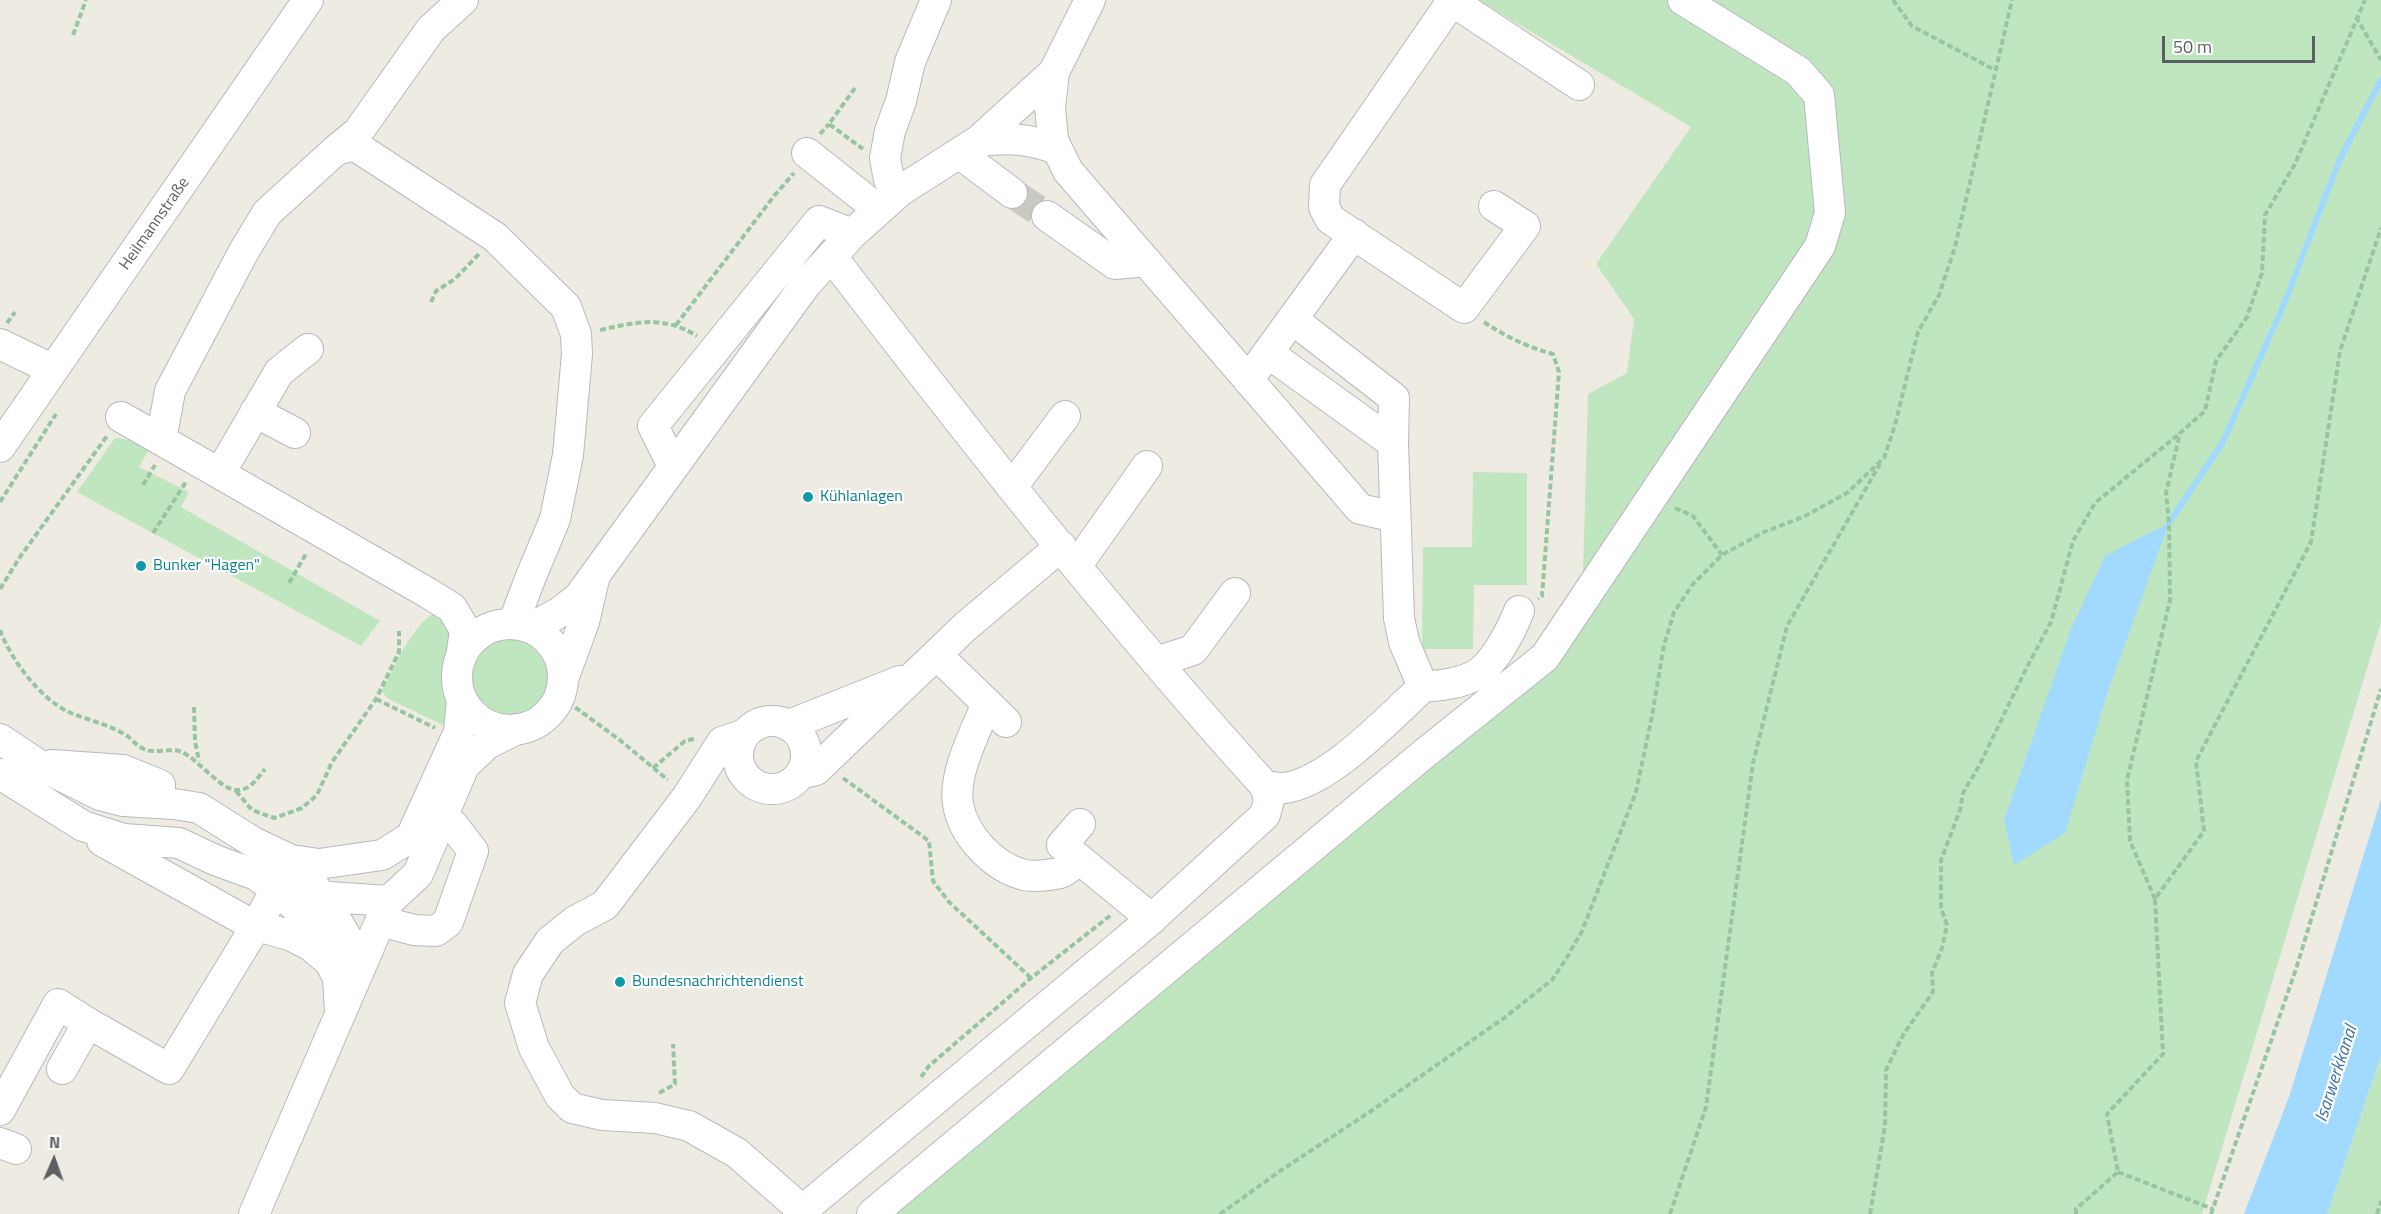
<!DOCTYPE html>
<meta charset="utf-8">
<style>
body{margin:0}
#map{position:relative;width:2381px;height:1214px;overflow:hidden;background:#eeebe3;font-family:"Titillium Web",sans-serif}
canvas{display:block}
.north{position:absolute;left:24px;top:1130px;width:60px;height:60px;-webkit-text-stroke:4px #fff;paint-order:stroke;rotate:2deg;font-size:16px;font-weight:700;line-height:24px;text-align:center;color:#5b5f64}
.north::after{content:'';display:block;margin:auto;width:21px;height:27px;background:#5b5f64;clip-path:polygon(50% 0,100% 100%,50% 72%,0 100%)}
.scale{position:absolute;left:2162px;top:36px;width:153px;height:27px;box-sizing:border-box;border:3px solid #5b5f64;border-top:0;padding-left:8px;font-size:18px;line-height:21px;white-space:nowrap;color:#5b5f64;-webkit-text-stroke:4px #fff;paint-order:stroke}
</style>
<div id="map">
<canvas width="2381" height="1214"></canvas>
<div class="north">N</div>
<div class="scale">50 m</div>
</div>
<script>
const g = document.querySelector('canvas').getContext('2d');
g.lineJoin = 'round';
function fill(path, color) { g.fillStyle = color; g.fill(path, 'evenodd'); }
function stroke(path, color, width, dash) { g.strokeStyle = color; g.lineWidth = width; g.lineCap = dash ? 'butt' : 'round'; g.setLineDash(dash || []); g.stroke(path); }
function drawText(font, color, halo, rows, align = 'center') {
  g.font = font + ' "Titillium Web",sans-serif'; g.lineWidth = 4.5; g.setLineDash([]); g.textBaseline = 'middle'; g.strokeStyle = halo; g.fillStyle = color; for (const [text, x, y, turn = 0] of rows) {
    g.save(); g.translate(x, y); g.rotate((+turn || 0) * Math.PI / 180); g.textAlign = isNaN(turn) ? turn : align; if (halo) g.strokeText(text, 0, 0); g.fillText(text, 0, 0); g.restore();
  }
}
const green = new Path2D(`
 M1478,0H2381V622L2202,1214H886L1557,662L1583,573L1588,394L1627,373L1634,319L1596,264L1691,127Z
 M115,438L153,443L139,467L189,492L181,507L380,621L361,646L77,492Z
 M1473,472L1527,473V585H1474L1473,649H1422L1423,547H1472Z
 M440,611L453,641L455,701L451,729L387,698L382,691C394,668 415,617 440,611Z
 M470 677a42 42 0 1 1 84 0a42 42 0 1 1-84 0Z
 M2381,1056V1214H2327Z`);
const water = new Path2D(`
 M2169,523L2107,694L2065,833L2014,865L2004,820L2071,629L2105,556Z
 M2381,799V1056L2327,1214H2244L2289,1097Z`);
const stream = new Path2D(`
 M2169,523L2223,442L2284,304L2339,161L2381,80`);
const minorTunnel = new Path2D(`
 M1012,193L1047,216`);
const path = new Path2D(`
 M1893,0L1912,26L1995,70
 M2356,17L2381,60
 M73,35L86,0
 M855,88L829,124L863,149
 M820,134L829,124
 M431,302L436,291L455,279L479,254
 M1484,322C1506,337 1528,347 1553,354L1559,372L1542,596L1538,599
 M7,323L15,312
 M676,325L774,196L794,173
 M600,330C637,322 663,315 697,336
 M143,485L155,465
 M0,502L56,414
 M1675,508L1693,516L1722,555
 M153,533L186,482
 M289,583L307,552
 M0,589L20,557L107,436
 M0,630C10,658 41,700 69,712C87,720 107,724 124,734C131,737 135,745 142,748C153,755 171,747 182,752C199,760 221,791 238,790C251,790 257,778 265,769
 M376,699L435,728
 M568,702L621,741L668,780
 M194,707L195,741L199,761
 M653,768L685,741L694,739
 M843,778L929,841L933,881L949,902L1031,978
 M236,791L252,810L274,818L302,808L317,795L332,762L376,699L399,652V631
 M2155,899L2130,841L2127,780L2170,600L2169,523L2166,493L2180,433L2205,411L2216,361L2247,317L2262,273L2265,215L2295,164L2365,0
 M921,1077L929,1066L1031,978L1111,915
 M659,1093L675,1084L673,1044
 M2118,1172L2213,1209
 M1220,1214L1283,1169L1371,1111L1504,1018L1552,980L1566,959L1582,931L1636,792L1652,716L1664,645L1674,612L1693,584L1722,555L1764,532L1803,517L1847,493L1884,458L1895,425L1918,332L1939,295L1955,247L2012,0
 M1670,1214L1706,1107L1753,763L1787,626L1880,464
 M1870,1214L1885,1126L1886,1070L1903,1035L1933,992L1932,973L1942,948L1947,925L1941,908V860L1960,810L1963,793L1979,766L2027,667L2051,622L2073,541L2095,503L2179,434
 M2076,1214V1209L2118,1172L2107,1114L2163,1054L2155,899L2204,831L2196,761L2311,542L2340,351L2381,228
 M2211,1214L2296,969L2381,689
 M2377,1214L2381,1201`);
const minor = new Path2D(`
 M1450,0L1452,1L1325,185L1324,207L1330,219L1464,308L1525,226L1494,206
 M1452,1L1579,85
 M1054,72L1050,107L1053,140L1068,171L1360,509L1395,517
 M978,141C1009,138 1027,138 1057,149
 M336,150L358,132L431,29L463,0
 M807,153L879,210
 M960,154L1012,193
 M900,191L889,180L885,158L890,131L901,101L910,62L936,0
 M1047,216L1115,264L1146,261
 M0,344L41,364
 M1268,353L1393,443
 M1248,380L1354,234
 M255,412L295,433
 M121,417L428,593L452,608L465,630L461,658
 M161,440L170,391L244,251L267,213L336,150L354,145L495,237L566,307L576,334L577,354L568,455L555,519L530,579L513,624
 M0,447L308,0
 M673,466L653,426L819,221L852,234
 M220,473L279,372L308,349
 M1012,487L1065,416
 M1077,565L1147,466
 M457 677a53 53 0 1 1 106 0a53 53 0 1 1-106 0Z
 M531,628L560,612L579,597L806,284L852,234L900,191L978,141L1054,72L1090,0
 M937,655L1006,722
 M1156,662L1193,650L1235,593
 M563,679L584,622L594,579
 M1423,687C1441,685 1458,684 1474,676C1494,665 1511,631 1519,611
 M987,703C976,731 953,773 958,804C963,835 993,867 1024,875C1033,877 1050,875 1060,873C1067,871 1073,864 1079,860
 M738 755a34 34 0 1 1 68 0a34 34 0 1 1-68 0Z
 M789,725L900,681
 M745,734L722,742L687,797L605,905L575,921L550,941L528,974L520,1003L534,1048L560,1096L572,1108L602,1115L655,1118L689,1126L737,1153L802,1210
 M0,739L39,765L100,795L123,801L174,804L199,808L253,842L291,860L319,864L382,855L411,837L459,732L462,700
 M52,765L123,770L160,785
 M802,773L816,770L965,627L1061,546
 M0,774L83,826L124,839L179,843L215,860L256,875L277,890L329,897L389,901L418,874L464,766L487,744L517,729
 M1265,786C1271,787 1278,788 1284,788C1329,783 1390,717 1423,687L1404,642L1399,618L1393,443L1394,398L1292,319
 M1080,824L1062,845L1152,919
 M102,841L251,924L292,936L311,946L330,962L338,978L340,1011
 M312,884L322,896L361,962
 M277,890C304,913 314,925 328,958
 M380,921L414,930L436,931L448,922L473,851L453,825L424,810
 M62,1069L88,1023L169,1069L256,926L285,873
 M0,1110L58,1004L88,1023
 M0,1143L16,1149
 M254,1214L389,901
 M798,1214L1147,923L1265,815L1269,800L1265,786C1112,617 971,438 832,257
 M872,1214L1425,753L1545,657L1820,246L1830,213L1819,95L1798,71L1683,0`);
const markers = [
 [808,497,6,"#0f9aa8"],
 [141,566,6,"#0f9aa8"],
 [620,982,6,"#0f9aa8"]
];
const streetNames = [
 ["Heilmannstraße",155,224,-55]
];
const cultureNames = [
 ["Kühlanlagen",820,497],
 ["Bunker \"Hagen\"",153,566],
 ["Bundesnachrichtendienst",632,982]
];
const waterNames = [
 ["Isarwerkkanal",2337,1074,-72]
];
fill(green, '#c0e6bf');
fill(water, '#a2daff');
stroke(stream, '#a2daff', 6);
stroke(minorTunnel, '#c9c8c3', 30, [30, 15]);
stroke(minor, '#b6b9be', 32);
stroke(path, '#97c5a2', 4, [6, 3]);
stroke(minor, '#fff', 30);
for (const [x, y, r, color] of markers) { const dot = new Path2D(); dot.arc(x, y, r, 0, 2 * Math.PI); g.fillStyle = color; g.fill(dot); stroke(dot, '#fff', 2); }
drawText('16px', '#5b5f64', '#fff', streetNames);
drawText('16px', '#0d838f', '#fff', cultureNames, 'left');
drawText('italic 18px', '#3b75aa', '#fff', waterNames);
</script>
